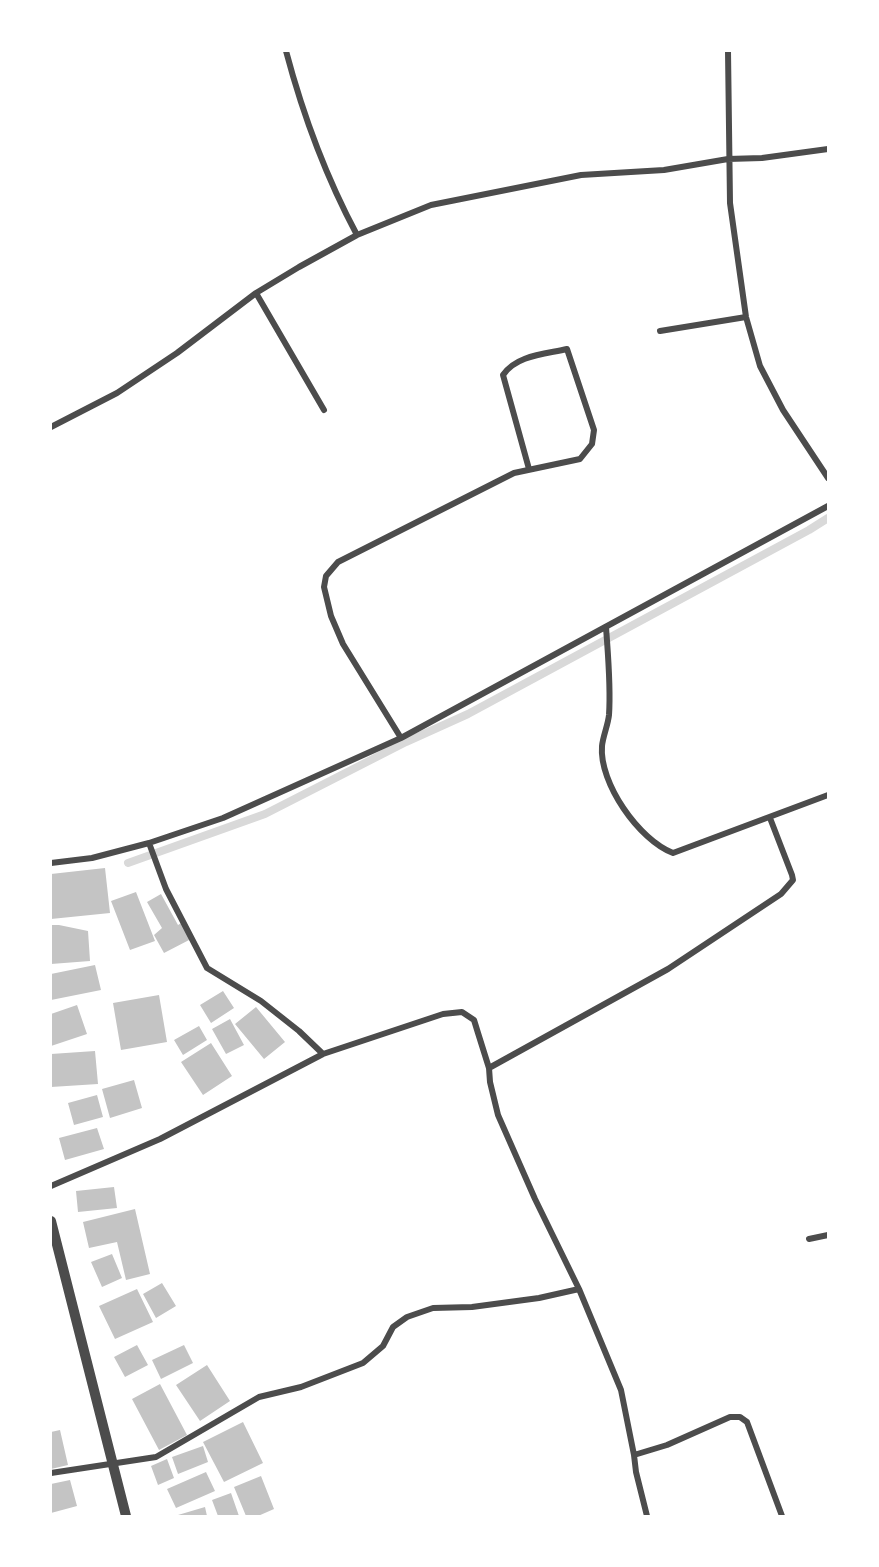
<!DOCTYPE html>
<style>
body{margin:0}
#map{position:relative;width:879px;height:1567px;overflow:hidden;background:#fff;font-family:"Times New Roman",serif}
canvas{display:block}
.frame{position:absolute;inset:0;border:52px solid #fff;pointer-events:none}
</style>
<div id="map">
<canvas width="879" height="1567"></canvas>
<div class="frame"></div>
</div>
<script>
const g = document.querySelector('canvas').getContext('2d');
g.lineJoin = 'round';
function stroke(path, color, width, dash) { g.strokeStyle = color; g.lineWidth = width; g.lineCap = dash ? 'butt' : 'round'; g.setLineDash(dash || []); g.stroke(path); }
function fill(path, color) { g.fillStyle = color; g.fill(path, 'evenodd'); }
const stream = new Path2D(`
 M128,863L265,814L406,742L468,714L809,530L828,518`);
const building = new Path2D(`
 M105,868L110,913L51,919V874Z
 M136,892L155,941L130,950L111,901Z
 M161,894L178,925L183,922L191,939L164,953L154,935L162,928L147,902Z
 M51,925H59L88,931L90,961L51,964Z
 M95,965L101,990L51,1000V974Z
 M223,991L234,1008L211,1023L200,1005Z
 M159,995L167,1042L121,1050L113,1003Z
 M77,1005L87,1034L51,1046V1014Z
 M256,1007L285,1042L264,1059L235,1024Z
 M230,1019L244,1045L226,1054L212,1029Z
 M199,1026L207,1040L183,1055L174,1040Z
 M211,1043L232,1076L203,1095L181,1062Z
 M95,1051L98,1084L51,1087V1054Z
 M134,1080L142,1108L110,1118L102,1089Z
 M97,1095L103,1117L74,1125L68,1103Z
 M97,1128L104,1149L65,1160L59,1138Z
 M114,1187L117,1208L78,1212L76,1191Z
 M135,1209L150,1274L126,1280L117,1242L89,1248L83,1222Z
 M112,1254L122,1278L102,1287L91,1262Z
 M162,1283L176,1306L156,1318L143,1294Z
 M137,1289L153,1322L115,1339L99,1306Z
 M137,1345L148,1365L125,1377L114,1357Z
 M184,1345L193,1363L161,1379L152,1360Z
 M207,1365L230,1401L200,1421L176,1385Z
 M160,1384L187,1435L159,1450L132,1399Z
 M243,1422L263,1463L224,1482L203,1442Z
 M60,1430L68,1465L51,1469V1432Z
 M203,1446L208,1462L178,1474L172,1457Z
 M167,1459L174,1478L158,1485L151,1466Z
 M206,1472L215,1491L176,1508L167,1489Z
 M261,1476L274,1509L258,1516H246L234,1487Z
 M70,1480L77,1506L51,1513V1484Z
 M231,1493L239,1516H218L212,1500Z
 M205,1507L207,1516H178V1515Z`);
const minor = new Path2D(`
 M286,51C303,115 326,177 357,235
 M728,51L730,203L746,317L760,366L783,410L828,478
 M256,293L324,410
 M660,331L746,317
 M51,427L117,393L177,353L256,293L299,267L357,235L431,205L581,175L664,170L728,159L762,158L828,149
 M606,627C608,656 611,686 609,715C608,725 603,736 602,746C599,783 639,840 673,853L828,795
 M401,738L343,644L331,616L324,587L326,576L338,562L514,473L580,459L592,444L594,430L567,349C546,354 516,355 503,375L529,469
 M149,843L166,889L207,968L261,1001L299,1031L323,1054
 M51,863L92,858L149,843L223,818L401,738L828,506
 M489,1068L668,969L781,894L793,880L792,875L770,818
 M51,1186L160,1139L323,1054L443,1014L462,1012L474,1020L478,1033L489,1068L490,1082L498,1115L535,1199L579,1289L621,1390L634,1455L667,1445L730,1417H740L747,1422L782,1516
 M809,1239L828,1235
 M634,1455L636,1472L647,1516
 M51,1473L156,1457L259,1397L301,1387L363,1363L383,1346L393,1327L407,1317L433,1308L472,1307L539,1298L579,1289`);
const tertiary = new Path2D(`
 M51,1221L126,1516`);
stroke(stream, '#d9d9d9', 8);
fill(building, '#c4c4c4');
stroke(minor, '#4c4c4c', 6);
stroke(tertiary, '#4c4c4c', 10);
</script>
